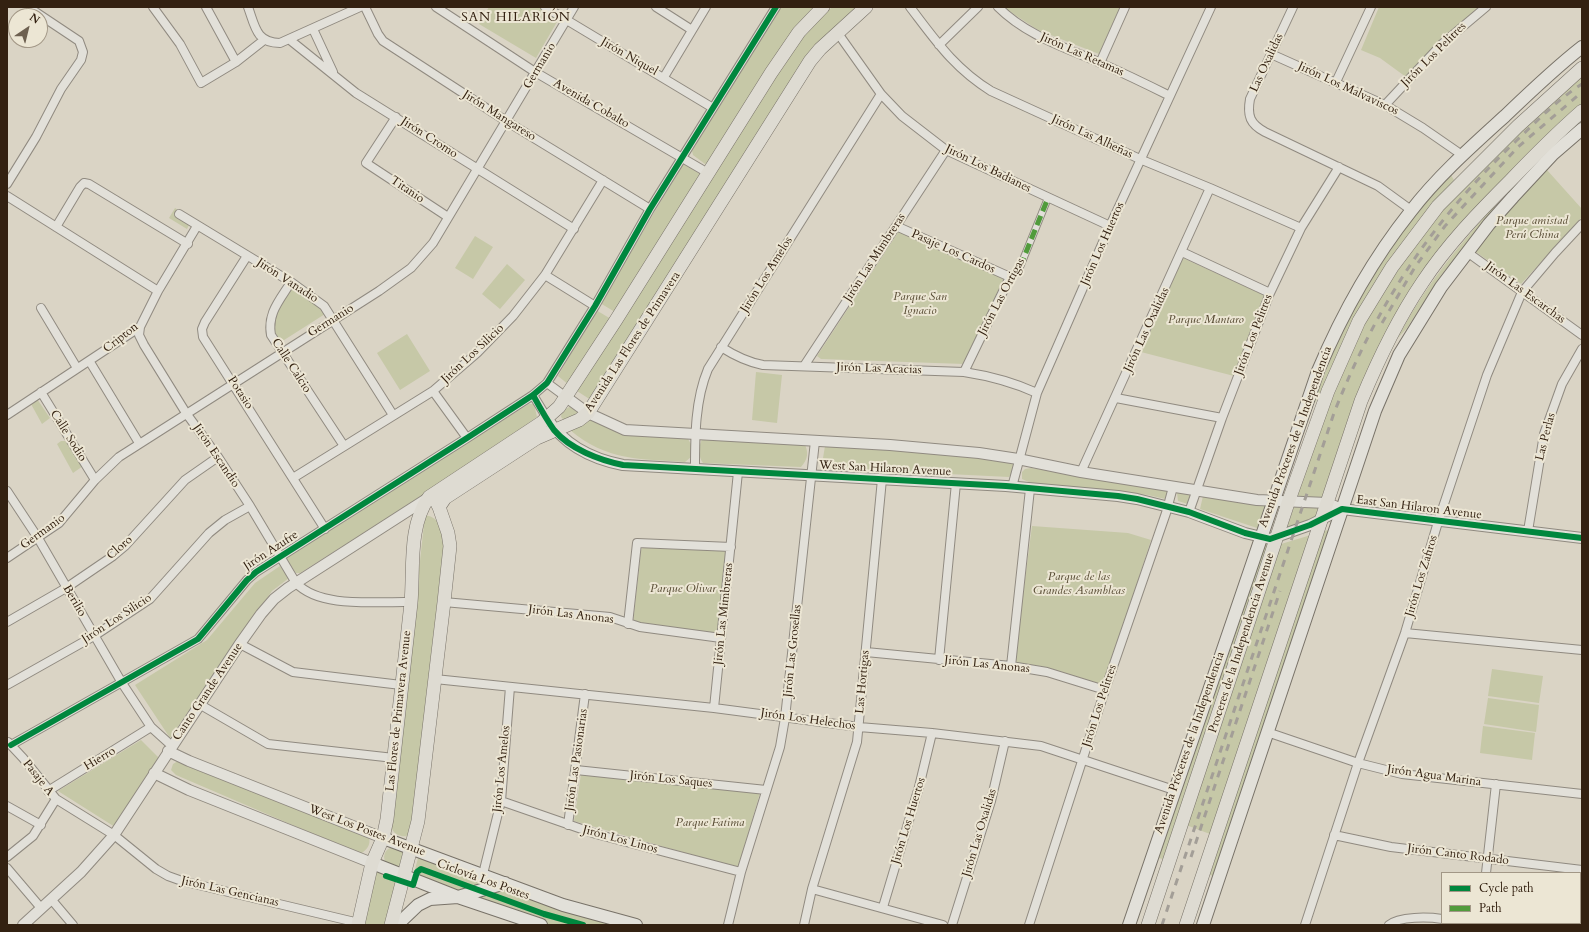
<!DOCTYPE html>
<meta charset="utf-8">
<style>
body{margin:0}
#map{position:relative;width:1589px;height:932px;overflow:hidden;background:#dad4c5;font-family:Cardo,serif}
canvas{display:block}
.frame{position:absolute;inset:0;border:8px solid #332111;pointer-events:none}
.legend{position:absolute;left:1441px;top:872px;width:140px;height:52px;box-sizing:border-box;background:#ece6d4;border:1px solid #a29786;margin:0;padding:5px 7px;list-style:none;font-size:12px;color:#332111}
.legend li{display:flex;align-items:center;gap:8px;height:20px}
.legend b{width:20px;border:1px solid #a29786}
.north{position:absolute;left:8px;top:8px;width:40px;height:40px;box-sizing:border-box;background:#ece6d4;border:1px solid #a29786;border-radius:50%;rotate:35deg;font-size:11px;font-weight:700;line-height:16px;text-align:center;color:#332111}
.north::after{content:'';display:block;margin:auto;width:14px;height:18px;background:#6d6050;clip-path:polygon(50% 0,100% 100%,50% 72%,0 100%)}
</style>
<div id="map">
<canvas width="1589" height="932"></canvas>
<div class="frame"></div>
<ul class="legend">
<li><b style="height:5px;background:#00873e"></b>Cycle path</li>
<li><b style="height:5px;background:#519b3c"></b>Path</li>
</ul>
<div class="north">N</div>
</div>
<script>
const g = document.querySelector('canvas').getContext('2d');
g.lineJoin = 'round';
function fill(path, color) { g.fillStyle = color; g.fill(path, 'evenodd'); }
function stroke(path, color, width, dash) { g.strokeStyle = color; g.lineWidth = width; g.lineCap = dash ? 'butt' : 'round'; g.setLineDash(dash || []); g.stroke(path); }
function drawText(font, color, halo, rows, align = 'center') {
  g.font = font + ' Cardo,serif'; g.lineWidth = 4; g.setLineDash([]); g.textBaseline = 'middle'; g.strokeStyle = halo; g.fillStyle = color; for (const [text, x, y, turn = 0] of rows) {
    g.save(); g.translate(x, y); g.rotate((+turn || 0) * Math.PI / 180); g.textAlign = isNaN(turn) ? turn : align; if (halo) g.strokeText(text, 0, 0); g.fillText(text, 0, 0); g.restore();
  }
}
const green = new Path2D(`
 M489,7H547L561,15L536,58L479,24Z
 M781,7H816L710,163L705,164L693,155L692,151Z
 M832,7H859L822,40L594,402L577,391L791,48Z
 M1003,7H1120L1099,54L1038,30Z
 M1379,7H1481L1406,77L1380,58L1361,50Z
 M1582,73V103L1417,282L1324,498L1297,496L1341,371L1377,299L1442,208Z
 M685,164L701,175L615,312L600,303L682,166Z
 M1547,170L1582,209V217L1521,284L1476,252L1492,228Z
 M1451,175L1454,180L1406,239L1321,394L1311,408L1345,323L1391,247L1422,206Z
 M1494,206L1497,209L1442,274L1407,328L1398,338C1424,287 1457,248 1494,206Z
 M175,208L192,219L187,229L169,218Z
 M899,231L1004,278L964,364L821,359L817,356Z
 M475,236L493,247L473,279L455,268Z
 M1183,258L1264,295L1234,376L1141,352Z
 M507,264L525,280L500,309L482,294Z
 M293,281L324,306L325,314L281,342L272,327V320Z
 M596,310L611,319L569,385L558,376Z
 M407,334L430,371L400,390L377,353Z
 M756,372L782,375L777,423L752,420Z
 M37,399L50,418L42,424L31,404Z
 M529,404H534L537,417L472,465L300,573H296L286,558L287,554Z
 M571,406L581,413L565,421L561,417L562,411Z
 M592,418L605,422L687,437L692,446L691,457L685,462C640,459 607,461 570,430Z
 M703,438L804,443C809,452 808,459 801,467L703,463C698,457 698,445 703,438Z
 M61,441H66L83,466L73,473L57,444Z
 M828,444L938,451L1011,461L1013,464L1012,473L1009,477L826,468L822,464L825,446Z
 M1031,468L1167,490L1168,491L1165,499L1148,495L1031,483L1022,479V472L1025,469Z
 M1179,491L1190,493L1188,504L1178,501L1177,493Z
 M1203,496L1268,505L1260,529L1200,509Z
 M1295,504L1321,505L1317,516L1298,525L1287,528Z
 M425,515C442,518 442,531 444,545L410,836C401,837 395,836 391,827Z
 M1032,526L1128,533L1151,540L1104,685L1055,671L1014,663Z
 M1331,530L1213,876L1207,874L1321,531Z
 M1311,535L1210,834L1186,825L1281,544Z
 M1264,538L1271,539L1163,859L1154,857Z
 M644,546L729,551L719,633L633,624L641,550Z
 M280,566L289,578L272,591L170,738L135,685L207,640L255,583Z
 M1492,669L1543,676L1539,703L1488,696Z
 M1488,698L1539,705L1536,732L1484,724Z
 M1483,726L1535,733L1532,760L1480,753Z
 M141,740L159,758L115,827L58,791Z
 M178,761L369,837C371,845 367,850 360,854L176,775L171,770L173,764Z
 M581,774L760,793L738,868L574,821Z
 M384 857a10 10 0 1 1 20 0a10 10 0 1 1-20 0Z
 M419,855L489,882L465,893L413,876Z
 M380,870L398,878L387,925H363L375,872Z
 M505,887L619,925H549L474,899Z`);
const pedestrian = new Path2D(`
 M1010,277L1018,272L1048,198`);
const minor = new Path2D(`
 M153,7L180,44L201,83L236,62L264,40
 M206,7L236,62
 M248,7C255,26 256,43 280,43L360,7
 M365,7L378,34L383,41L506,121L650,209
 M436,7L535,72L708,173
 M545,7L713,108
 M656,7L692,30
 M910,7C936,41 954,68 991,91L1142,160L1210,188L1301,228
 M998,7C1025,34 1061,46 1096,61C1121,72 1146,84 1170,96
 M1293,7L1250,99C1247,116 1250,124 1265,132L1378,186L1411,210
 M313,29L333,72
 M837,32L881,94L902,116L946,150L1110,226
 M290,40L356,93L574,229
 M939,45L978,7
 M1271,54L1385,105L1423,128L1462,155
 M1100,63L1125,7
 M664,77L706,7
 M1336,82L1371,7
 M1385,105L1442,44L1486,7
 M396,117L366,163L448,217
 M7,184L36,137L61,89L81,60L83,52L79,41L31,9
 M7,196L158,291
 M179,214L291,282L324,306L393,415
 M896,226L1010,277L964,372
 M56,227L80,187L84,183L89,184L188,244
 M1182,252L1270,293
 M1467,252L1582,335
 M247,256L205,322L202,329L203,337L325,529
 M545,275L595,306
 M291,282C280,300 267,313 271,335L344,446
 M41,308L77,368
 M140,327L139,335L144,345L186,413L218,457L250,506L296,583C321,609 376,601 411,602
 M721,347C735,356 747,362 763,365L964,372C990,376 1013,382 1037,393
 M90,362L139,443
 M804,366L946,150
 M547,383L566,397
 M433,391L467,438
 M41,392L95,480
 M533,395L547,418
 M1116,398L1222,418
 M7,415L140,327L158,291L197,226
 M695,469C695,436 695,400 708,369L881,94
 M1081,472L1210,188
 M293,478L433,391L477,353L513,316L545,275L603,180
 M1012,487L1037,393L1110,226L1211,7
 M7,491L38,538L122,683L151,727L172,746
 M1189,512L1222,418L1270,293L1301,228L1339,167
 M1528,531L1544,434L1562,384L1582,349
 M7,558L59,523L95,480L119,457L379,291L411,268L433,243L574,7
 M444,602L610,617L640,627L721,638
 M7,622L66,588L113,556L125,546L185,480L218,457
 M628,624L637,543L731,547
 M1405,633L1582,650
 M240,644L293,672L401,685
 M866,652L1011,666L1047,672L1105,690
 M939,660L956,483
 M1011,666L1030,489
 M435,679L714,708L859,727L932,733L1041,746L1174,790
 M7,685L94,636L150,599L209,533L225,520L250,506
 M199,704L268,744L394,758
 M714,708L738,472
 M1267,732L1358,763L1402,774L1582,794
 M8,742L23,758L56,799L114,835L156,869L168,876L182,881L359,923
 M11,745L198,639L247,580L256,572L467,438L533,395L547,383L595,306L650,209L776,7
 M576,770L766,790
 M48,791L151,727
 M501,801L596,834L741,872
 M7,806L41,825
 M568,825L585,694
 M1334,835L1391,847L1582,870
 M7,857L33,836L56,799
 M7,868L41,908
 M1486,873L1496,784
 M483,874L501,801L510,687
 M812,889L943,925
 M51,899L73,925
 M883,907L919,787L932,733
 M728,925L741,872L780,747L785,718L815,441
 M804,925L812,889L857,742L882,479
 M952,925L991,801L1005,741
 M1029,925L1105,690L1166,513L1173,487
 M1305,925L1358,763L1405,633L1438,522L1487,375L1522,292L1555,253L1582,224
 M1389,925C1399,916 1429,917 1442,919
 M1478,925V923
 M1580,925L1582,921`);
const tertiary = new Path2D(`
 M566,397L588,413L625,430L890,445L979,453L1018,459L1081,472L1257,500L1327,503L1342,509
 M547,418C564,445 592,459 623,465L1006,486L1118,496L1137,499L1189,512L1245,533L1270,539L1310,525L1342,509L1582,538
 M168,751L189,761L383,838
 M154,773L189,790L372,863
 M23,925L81,872L114,835L239,645L261,614L274,599L288,588L428,498`);
const secondary = new Path2D(`
 M383,838L563,905L636,925
 M372,863L458,897L541,925
 M397,925L418,905L430,899L458,897L505,883
 M1129,925L1318,371C1342,314 1372,260 1411,211C1438,176 1472,146 1505,116C1530,92 1555,68 1582,47
 M1203,925L1375,411L1399,355L1441,287L1489,224L1513,197L1553,154L1582,129`);
const primary = new Path2D(`
 M439,507L445,498L537,438L579,420L588,413L810,61L820,49L866,7
 M358,925L372,863L383,838L387,819C395,747 403,675 411,603C414,569 408,526 429,497L541,423L559,407L616,320L771,73L799,32L823,7
 M391,925L418,821L444,602L450,546L448,533L439,507L435,499
 M1148,925L1289,500L1328,391L1359,321L1392,267L1438,206L1518,126L1582,68
 M1186,925L1361,401C1378,360 1397,320 1422,283C1447,245 1478,213 1510,181C1533,157 1557,133 1582,111`);
const rail = new Path2D(`
 M1382,323L1415,267L1445,226L1518,147L1582,92
 M1191,857L1280,591
 M1162,925L1334,413C1377,304 1431,222 1516,141C1537,121 1557,100 1582,84`);
const quiet = new Path2D(`
 M1010,277L1018,272L1048,198`);
const cycleway = new Path2D(`
 M533,395C539,406 546,419 554,430C570,449 599,460 623,465L1006,486L1118,496L1137,499L1189,512L1245,533L1270,539L1310,525L1342,509L1582,538
 M11,745L198,639L247,580L256,572L467,438L533,395L547,383L595,306L650,209L776,7
 M386,876L413,885L417,872L421,869L544,914L583,925`);
const streetNames = [
 ["Jirón Las Retamas",1082,55,24],
 ["Jirón Los Pelitres",1434,55,-45],
 ["Jirón Niquel",629,57,30],
 ["Las Oxalidas",1267,63,-65],
 ["Germanio",540,66,-59],
 ["Jirón Los Malvaviscos",1348,89,25],
 ["Avenida Cobalto",591,104,30],
 ["Jirón Mangareso",499,116,32],
 ["Jirón Las Alheñas",1092,137,25],
 ["Jirón Cromo",429,138,33],
 ["Jirón Los Badianes",988,169,26],
 ["Titanio",407,190,34],
 ["Jirón Los Huertos",1103,244,-66],
 ["Pasaje Los Cardos",953,252,24],
 ["Jirón Las Mimbreras",875,258,-57],
 ["Jirón Los Amelos",767,275,-58],
 ["Jirón Vanadio",287,281,33],
 ["Jirón Las Escarchas",1525,293,36],
 ["Jirón Las Ortigas",1002,297,-62],
 ["Germanio",331,321,-32],
 ["Jirón Las Oxalidas",1147,330,-65],
 ["Jirón Los Pelitres",1254,335,-69],
 ["Cripton",121,338,-38],
 ["Avenida Las Flores de Primavera",633,342,-57],
 ["Jirón Los Silicio",473,354,-43],
 ["Calle Calcio",291,366,57],
 ["Jirón Las Acacias",879,369,2],
 ["Potasio",240,393,57],
 ["Calle Sodio",68,436,58],
 ["Avenida Próceres de la Independencia",1296,437,-70],
 ["Las Perlas",1546,437,-76],
 ["Jirón Escandio",216,456,56],
 ["West San Hilaron Avenue",885,469,3],
 ["East San Hilaron Avenue",1419,508,7],
 ["Germanio",43,532,-36],
 ["Cloro",120,548,-41],
 ["Jirón Azufre",271,551,-33],
 ["Jirón Los Zafiros",1422,576,-73],
 ["Berilio",74,601,60],
 ["Jirón Las Mimbreras",724,614,-84],
 ["Jirón Las Anonas",571,615,7],
 ["Jirón Los Silicio",117,619,-33],
 ["Proceres de la Independencia Avenue",1242,643,-72],
 ["Jirón Las Grosellas",793,651,-84],
 ["Jirón Las Anonas",987,665,6],
 ["Las Hortigas",863,682,-85],
 ["Canto Grande Avenue",208,692,-56],
 ["Jirón Los Pelitres",1100,706,-72],
 ["Las Flores de Primavera Avenue",399,711,-84],
 ["Jirón Los Helechos",808,720,8],
 ["Avenida Próceres de la Independencia",1190,743,-71],
 ["Hierro",100,759,-31],
 ["Jirón Las Pasionarias",577,760,-82],
 ["Jirón Los Amelos",502,769,-84],
 ["Jirón Agua Marina",1434,776,8],
 ["Pasaje A",38,778,52],
 ["Jirón Los Saques",671,780,6],
 ["Jirón Los Huertos",909,821,-73],
 ["West Los Postes Avenue",367,831,21],
 ["Jirón Las Oxalidas",980,833,-73],
 ["Jirón Los Linos",620,840,15],
 ["Jirón Canto Rodado",1458,855,7],
 ["Ciclovía Los Postes",483,880,20],
 ["Jirón Las Gencianas",230,892,13]
];
const parkNames = [
 ["Parque amistad",1532,221],
 ["Perú China",1532,235],
 ["Parque San",920,297],
 ["Ignacio",920,311],
 ["Parque Mantaro",1206,320],
 ["Parque de las",1079,577],
 ["Grandes Asambleas",1079,591],
 ["Parque Olivar",683,589],
 ["Parque Fatima",710,823]
];
const neighbourhoodNames = [
 ["SAN HILARIÓN",516,18]
];
fill(green, '#c6c8a7');
stroke(pedestrian, '#908a80', 8);
stroke(minor, '#908a80', 10);
stroke(tertiary, '#908a80', 12);
stroke(secondary, '#787268', 14);
stroke(primary, '#787268', 14);
stroke(pedestrian, '#e2e0d9', 6);
stroke(minor, '#e2e0d9', 8);
stroke(tertiary, '#e2e0d9', 10);
stroke(secondary, '#e2e0d9', 12);
stroke(primary, '#dedbd2', 13);
stroke(rail, '#a39e97', 3, [7, 7]);
stroke(quiet, '#519b3c', 5, [10, 5]);
stroke(cycleway, '#00873e', 6);
drawText('12px', '#332111', '#ece6d4', streetNames);
drawText('italic 12px', '#544830', '#ece6d4', parkNames);
g.letterSpacing = '1px';
drawText('13px', '#332111', '#ece6d4', neighbourhoodNames);
g.letterSpacing = '0px';
</script>
